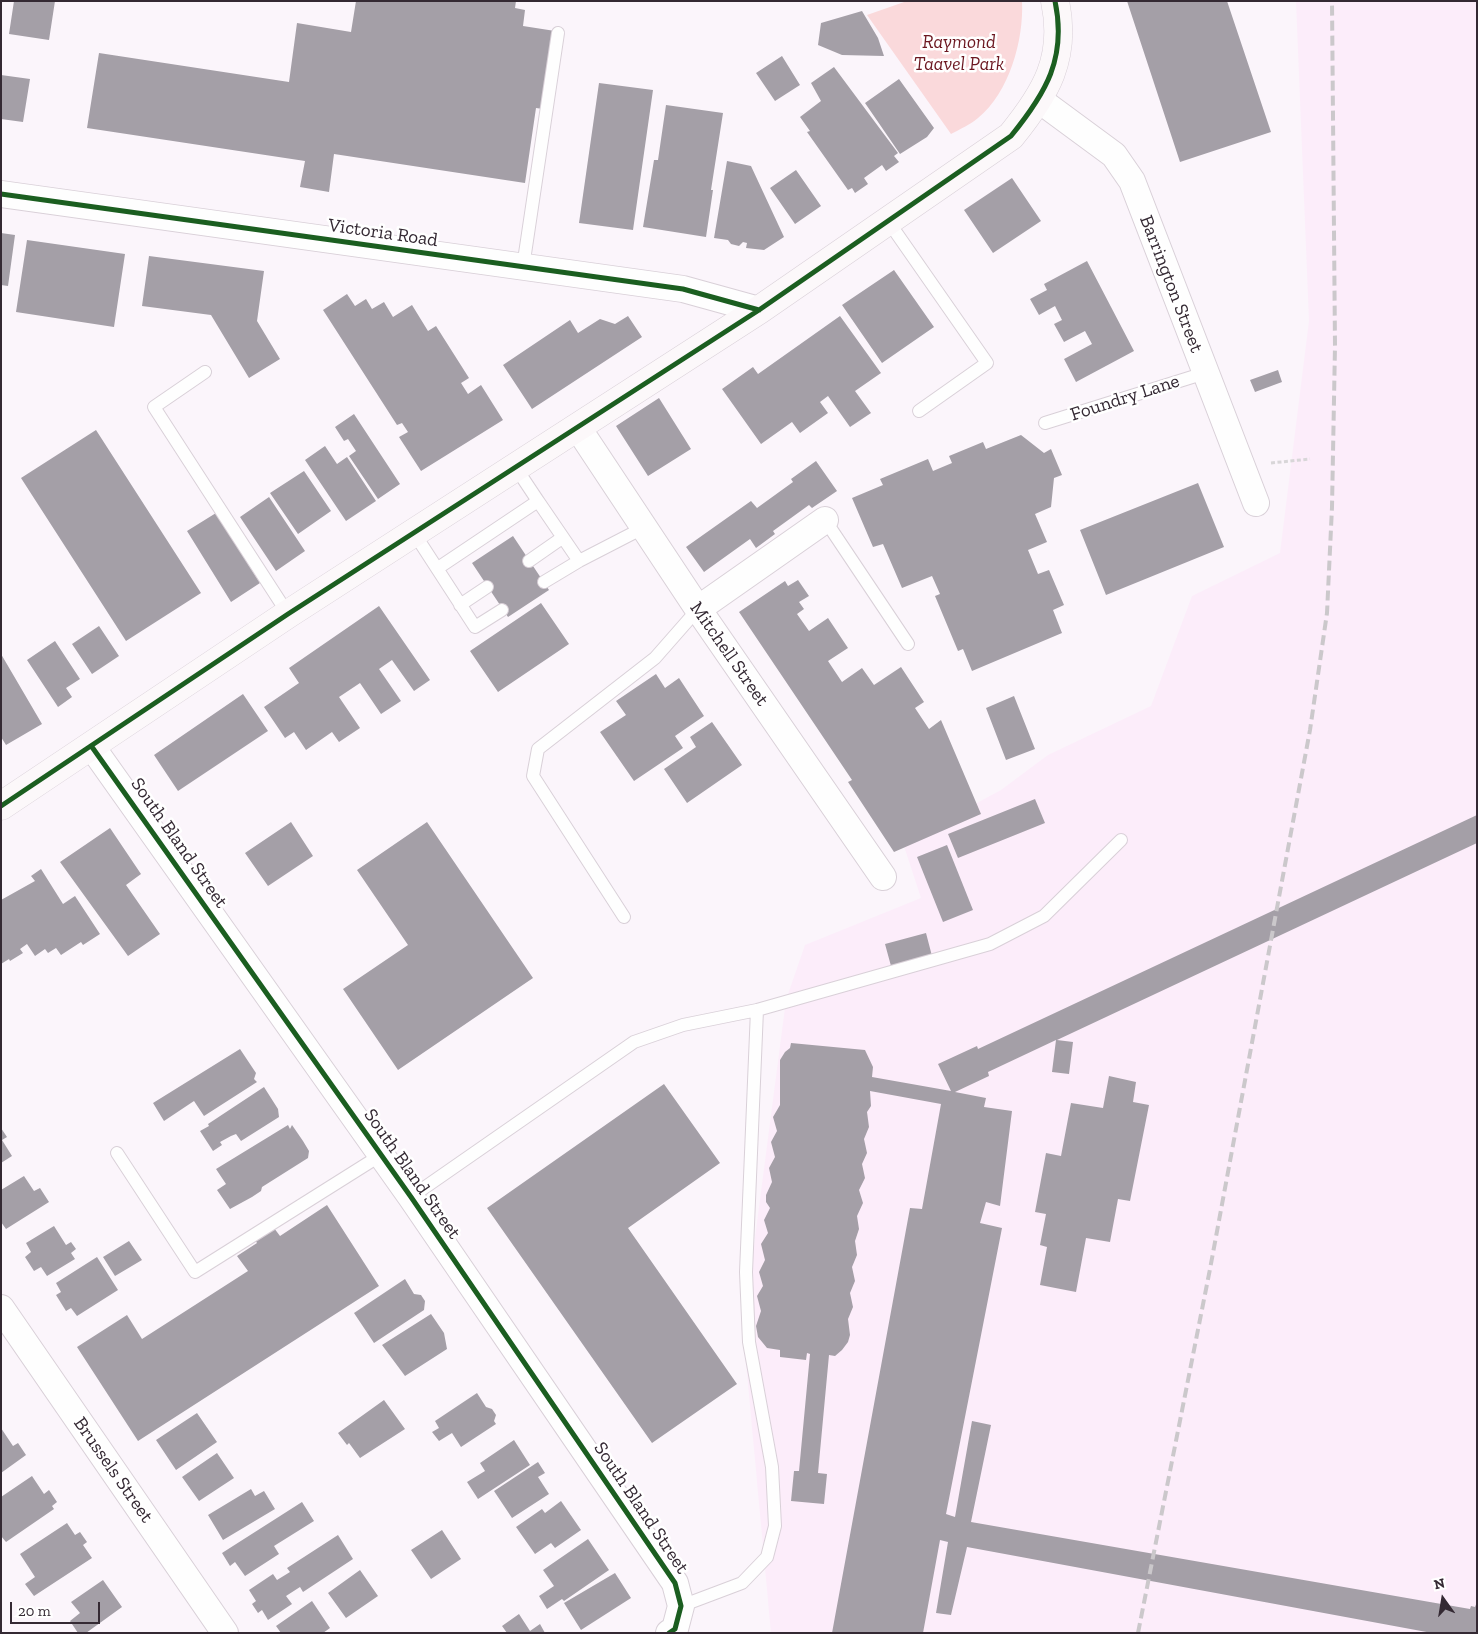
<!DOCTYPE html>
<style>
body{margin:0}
#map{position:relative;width:1478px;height:1634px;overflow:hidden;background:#fbf5fb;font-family:"Zilla Slab",serif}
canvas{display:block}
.frame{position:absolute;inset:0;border:2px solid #342933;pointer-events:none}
.north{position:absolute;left:1418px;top:1574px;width:50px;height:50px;-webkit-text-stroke:4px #fff;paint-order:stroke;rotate:347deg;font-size:14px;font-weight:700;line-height:20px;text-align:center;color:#342933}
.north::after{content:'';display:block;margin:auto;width:18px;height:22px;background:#342933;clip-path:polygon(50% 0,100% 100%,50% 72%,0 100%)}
.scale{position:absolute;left:10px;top:1602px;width:90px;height:22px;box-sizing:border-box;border:2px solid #342933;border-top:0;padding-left:6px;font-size:15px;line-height:18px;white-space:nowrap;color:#342933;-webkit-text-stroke:4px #fff;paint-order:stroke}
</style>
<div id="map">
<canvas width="1478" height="1634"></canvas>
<div class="frame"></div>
<div class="north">N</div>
<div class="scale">20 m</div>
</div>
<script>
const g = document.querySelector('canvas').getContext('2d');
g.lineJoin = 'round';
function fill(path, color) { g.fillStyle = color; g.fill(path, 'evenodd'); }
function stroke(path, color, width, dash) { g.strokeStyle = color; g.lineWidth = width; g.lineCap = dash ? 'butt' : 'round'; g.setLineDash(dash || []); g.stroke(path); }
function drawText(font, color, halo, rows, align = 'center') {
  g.font = font + ' "Zilla Slab",serif'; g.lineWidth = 5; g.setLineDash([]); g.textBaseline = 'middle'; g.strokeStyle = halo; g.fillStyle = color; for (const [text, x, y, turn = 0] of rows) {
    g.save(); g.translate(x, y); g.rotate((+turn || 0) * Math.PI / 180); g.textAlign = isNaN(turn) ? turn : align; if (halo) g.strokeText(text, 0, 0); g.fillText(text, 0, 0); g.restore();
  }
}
const built = new Path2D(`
 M1296,1H1477V1633H771L743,1330L786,1000L805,945L921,898L903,843L1001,790L1048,755L1151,706L1192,596L1280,553L1309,321Z`);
const green = new Path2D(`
 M907,1H1022C1024,40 1009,93 978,118C970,125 960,129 951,134L867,15Z`);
const building = new Path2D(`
 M14,1H55L49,40L9,34Z
 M356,1H516L515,8L525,10L523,26L555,31L543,109L536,108L525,183L334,154L329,192L300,187L305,161L87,128L99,53L289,82L297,23L351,32Z
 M1127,1H1227L1271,132L1180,162Z
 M862,11L878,38L884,56L842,55L818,45L821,23Z
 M782,56L800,85L775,101L756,73Z
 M834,67L898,153L894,156L899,162L886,171L882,165L864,178L868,184L855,193L852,188L848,190L807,132L810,131L800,117L821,101L811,83Z
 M1,75L30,79L23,122L1,119Z
 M899,79L934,128L927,137L900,154L865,103Z
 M599,83L653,90L633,230L579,223Z
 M666,105L723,113L711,190H713L706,237L643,227L654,160H658Z
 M727,161L751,166L784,237L764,250L746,248L747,243L743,242L739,246L731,244L728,240L714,238Z
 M796,170L821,206L795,224L770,188Z
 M1012,178L1041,221L993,253L964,210Z
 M1,233L15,235L8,286L1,285Z
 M27,240L125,254L114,327L16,312Z
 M149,256L264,271L257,321L280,359L249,378L211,315L142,306Z
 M1087,261L1134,351L1076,382L1064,359L1092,344L1085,331L1064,342L1054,324L1062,320L1055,306L1039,315L1030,299L1047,290L1044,284Z
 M894,270L934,327L882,363L842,305Z
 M347,294L355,306L366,299L372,309L384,302L393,317L412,305L428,331L436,326L469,378L461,383L468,394L481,385L503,420L421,471L399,437L408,432L402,423L397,425L323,310Z
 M628,316L642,337L532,409L503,365L570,320L578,333L600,319L615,324Z
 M840,316L881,373L855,391L871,413L850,427L828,396L820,402L828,413L800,433L792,422L761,444L722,389L753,367L758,374Z
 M1278,370L1282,382L1255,392L1250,380Z
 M659,398L691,449L648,476L616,426Z
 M354,414L400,484L378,499L349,456L356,451L348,439L344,441L335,427Z
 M96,430L201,593L126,641L21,478Z
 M1021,435L1044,453L1051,449L1062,475L1054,478L1051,507L1035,514L1047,542L1028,550L1038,574L1049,570L1064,605L1053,610L1062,633L972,671L963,649L958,651L935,596L940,594L932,576L902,588L883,544L873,547L852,498L883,485L880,479L928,459L933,471L952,463L949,456L983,442L986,449Z
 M325,446L337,464L347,457L376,501L346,521L305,460Z
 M816,461L837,491L812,508L809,505L773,531L775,534L756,548L750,539L704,572L686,547L751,501L757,508L793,482L791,479Z
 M304,471L331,511L298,534L270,493Z
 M1198,483L1224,547L1106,595L1080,530Z
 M269,497L305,551L276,571L240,517Z
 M216,513L260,583L231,602L187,531Z
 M513,536L549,590L508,617L472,563Z
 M798,580L809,596L799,602L804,609L797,614L809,631L828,618L848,648L828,661L842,682L862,668L874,685L901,667L924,702L915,708L929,729L941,720L981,814L894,852L848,782L852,780L739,612L785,581L788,586Z
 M541,603L569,644L498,692L470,651Z
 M379,606L430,680L414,691L392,660L379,669L401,701L381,714L360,683L339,697L360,728L339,742L332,732L306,750L294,732L285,738L264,707L299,683L289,668Z
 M99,626L119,656L92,674L72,644Z
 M55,641L80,679L66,688L72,697L58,707L27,660Z
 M1,654L42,724L6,745L1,737Z
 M656,674L665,688L679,678L704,716L675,736L683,748L634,781L600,732L626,715L616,701Z
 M243,694L268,731L178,791L154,755Z
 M1014,696L1035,749L1006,760L986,708Z
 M712,722L742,765L687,803L664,769L696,747L690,737Z
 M1035,799L1045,823L958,858L948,834Z
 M1477,815V843L1057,1040L1073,1042L1069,1074L1052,1072L1056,1040L988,1072L989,1076L955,1092L986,1098L984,1107L1012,1111L1000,1206L986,1202L980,1223L1002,1228L946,1514L955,1517L972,1421L991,1425L971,1522L1470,1609L1471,1606L1475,1607L1477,1602V1633H1432L967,1547L951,1615L936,1613L948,1542L940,1540L923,1633H832L910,1208L922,1209L941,1104L870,1091L871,1106L867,1112L869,1127L864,1139L867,1153L862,1164L865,1178L859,1190L863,1203L857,1216L859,1229L855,1241L857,1255L852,1267L855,1281L850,1293L853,1307L848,1319L850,1335L848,1342L842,1350L835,1356L829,1355L818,1473L827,1474L824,1504L791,1501L794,1471H799L810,1354L807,1353L806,1360L780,1357V1350L767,1348L758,1337L756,1326L761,1311L757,1296L763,1286L759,1272L765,1260L761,1244L768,1233L764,1220L770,1208L766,1202V1195L772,1182L769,1168L775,1157L771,1142L777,1131L773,1117L780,1105V1060L785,1052L790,1048L791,1043L865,1050L873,1067L872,1077L951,1091L938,1064L977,1046L978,1049Z
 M291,822L313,856L268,886L245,853Z
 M427,822L533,978L398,1070L343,989L408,945L357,870Z
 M110,828L141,874L126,885L160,934L128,956L60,862Z
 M947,845L973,910L943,922L917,857Z
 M41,869L63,904L75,896L100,934L83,945L81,942L61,955L56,948L48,953L45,949L35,956L27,944L20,949L23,953L10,961L9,959L1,964V900L35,881L31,876Z
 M926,933L932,956L891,966L885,944Z
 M240,1049L256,1073L254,1079L257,1082L204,1116L194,1101L164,1121L153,1103Z
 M1109,1076L1136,1082L1133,1102L1149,1105L1130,1201L1118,1199L1110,1242L1086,1238L1076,1292L1040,1285L1047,1247L1040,1245L1046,1214L1035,1212L1046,1153L1061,1156L1071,1103L1103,1108Z
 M664,1084L720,1163L628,1228L737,1384L652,1443L487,1208Z
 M264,1087L278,1109L279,1117L241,1141L236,1134L231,1136L220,1142L222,1145L213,1151L200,1131L209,1126L208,1124Z
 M288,1125L290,1129L292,1125L303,1141L309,1151L308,1158L262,1187L261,1191L252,1197L230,1209L217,1190L226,1184L216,1169Z
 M1,1128L7,1137L2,1140L12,1156L1,1163Z
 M24,1176L34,1191L40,1188L49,1202L6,1229L1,1222V1190Z
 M327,1205L379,1286L138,1441L77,1347L127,1315L142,1339L248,1271L237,1256L257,1243L255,1240L274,1228L280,1236Z
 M54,1226L66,1245L71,1242L76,1249L71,1253L75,1259L47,1276L41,1267L34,1271L25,1257L31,1252L26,1243Z
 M129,1241L142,1260L115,1276L103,1257Z
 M97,1257L118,1290L77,1316L71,1308L66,1311L56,1295L61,1292L56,1283Z
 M405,1279L414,1294L421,1295L425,1301L424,1310L374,1343L354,1313Z
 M431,1314L444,1333L447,1349L405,1376L382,1345Z
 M477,1393L486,1407L492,1409L496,1415L494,1421L496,1424L461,1447L452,1433L439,1441L432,1432L439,1428L435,1421Z
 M384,1400L405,1429L360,1458L349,1443L347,1445L338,1433Z
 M197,1413L217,1442L176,1470L156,1440Z
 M1,1428L13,1446L18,1443L26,1455L1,1473Z
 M514,1440L530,1465L478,1499L467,1482L485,1471L480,1463Z
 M217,1453L234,1478L199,1501L182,1477Z
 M538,1462L545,1473L538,1477L549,1494L512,1518L494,1491Z
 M32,1476L44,1494L49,1490L57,1502L52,1506L54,1509L6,1542L1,1536V1497Z
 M251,1489L255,1496L264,1491L275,1509L223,1540L208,1515Z
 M561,1501L581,1530L555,1548L551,1543L535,1554L516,1527L542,1509L545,1513Z
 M302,1502L314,1521L274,1546L279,1554L245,1576L235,1562L230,1566L222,1553Z
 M67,1523L75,1535L80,1532L87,1542L83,1545L92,1558L34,1596L25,1584L35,1577L20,1554Z
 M442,1530L461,1559L431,1579L411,1550Z
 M338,1535L353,1559L303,1592L300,1587L286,1596L292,1604L268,1620L262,1610L258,1613L252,1604L256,1601L249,1590L273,1574L277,1580L290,1572L287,1568Z
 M588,1539L609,1570L564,1601L562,1599L547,1609L539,1596L554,1586L543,1570Z
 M360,1570L378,1596L346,1618L328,1593Z
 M615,1573L631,1598L581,1630L564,1603Z
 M103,1580L122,1607L86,1633H78L70,1621L80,1613L71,1602Z
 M312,1601L330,1628L323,1633H281L276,1626Z
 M519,1614L530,1631L540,1624L545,1633H507L502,1626Z`);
const path = new Path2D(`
 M1271,463L1310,459`);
const lane = new Path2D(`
 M888,221L987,363L919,411
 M523,267L558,33
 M205,372L154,407L288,614
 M1045,423L1205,373
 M538,501L579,561L643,528
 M825,520L908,644
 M414,533L475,627L502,610
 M529,561L562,538
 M438,568L538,501L516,468
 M544,582L579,561
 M460,605L487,587
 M624,917L533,776L538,749L655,658L698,609
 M117,1153L195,1272L381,1155
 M411,1197L634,1042L683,1025L757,1010L990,944L1044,916L1121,840
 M681,1606L742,1583L767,1557L775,1526L772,1467L749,1342L746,1272L757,1010`);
const street = new Path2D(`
 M1038,99L1114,155L1132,181L1256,503
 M1,194L683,289L759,310
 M578,428L698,609L883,877
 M698,609L825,520
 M92,747L411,1197L675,1583L681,1606L675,1629L669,1633
 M1,1308L225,1633`);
const secondary = new Path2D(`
 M1,806L288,614L759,310L1011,136C1046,93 1067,58 1055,1`);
const rail = new Path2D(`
 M1138,1633L1210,1269L1310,730L1327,613L1332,507L1335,346L1332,1`);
const cycleway = new Path2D(`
 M1,194L683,289L759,310
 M92,747L411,1197L675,1583L681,1606L675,1629L669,1633
 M1,806L288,614L759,310L1011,136C1046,93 1067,58 1055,1`);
const parkNames = [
 ["Raymond",959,43],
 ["Taavel Park",959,65]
];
const streetNames = [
 ["Victoria Road",383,233,8],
 ["Barrington Street",1171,284,69],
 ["Foundry Lane",1125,398,-18],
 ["Mitchell Street",729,654,55],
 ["South Bland Street",179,843,55],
 ["South Bland Street",412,1174,55],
 ["Brussels Street",113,1470,55],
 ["South Bland Street",641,1508,56]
];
fill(built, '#fcedfa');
fill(green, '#fad9db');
fill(building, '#a49fa7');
stroke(lane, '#d9d0d8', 14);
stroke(street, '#d9d0d8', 28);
stroke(secondary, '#d9d0d8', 29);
stroke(path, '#d8d6d8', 3, [4, 2.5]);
stroke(lane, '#fefefe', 12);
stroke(street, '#fefefe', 26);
stroke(secondary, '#fcf8fa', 28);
stroke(rail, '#cbc8cb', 4, [10, 5]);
stroke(cycleway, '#1b5e20', 5);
drawText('italic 19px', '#6c1821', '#fff', parkNames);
drawText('19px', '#342933', '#fff', streetNames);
</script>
